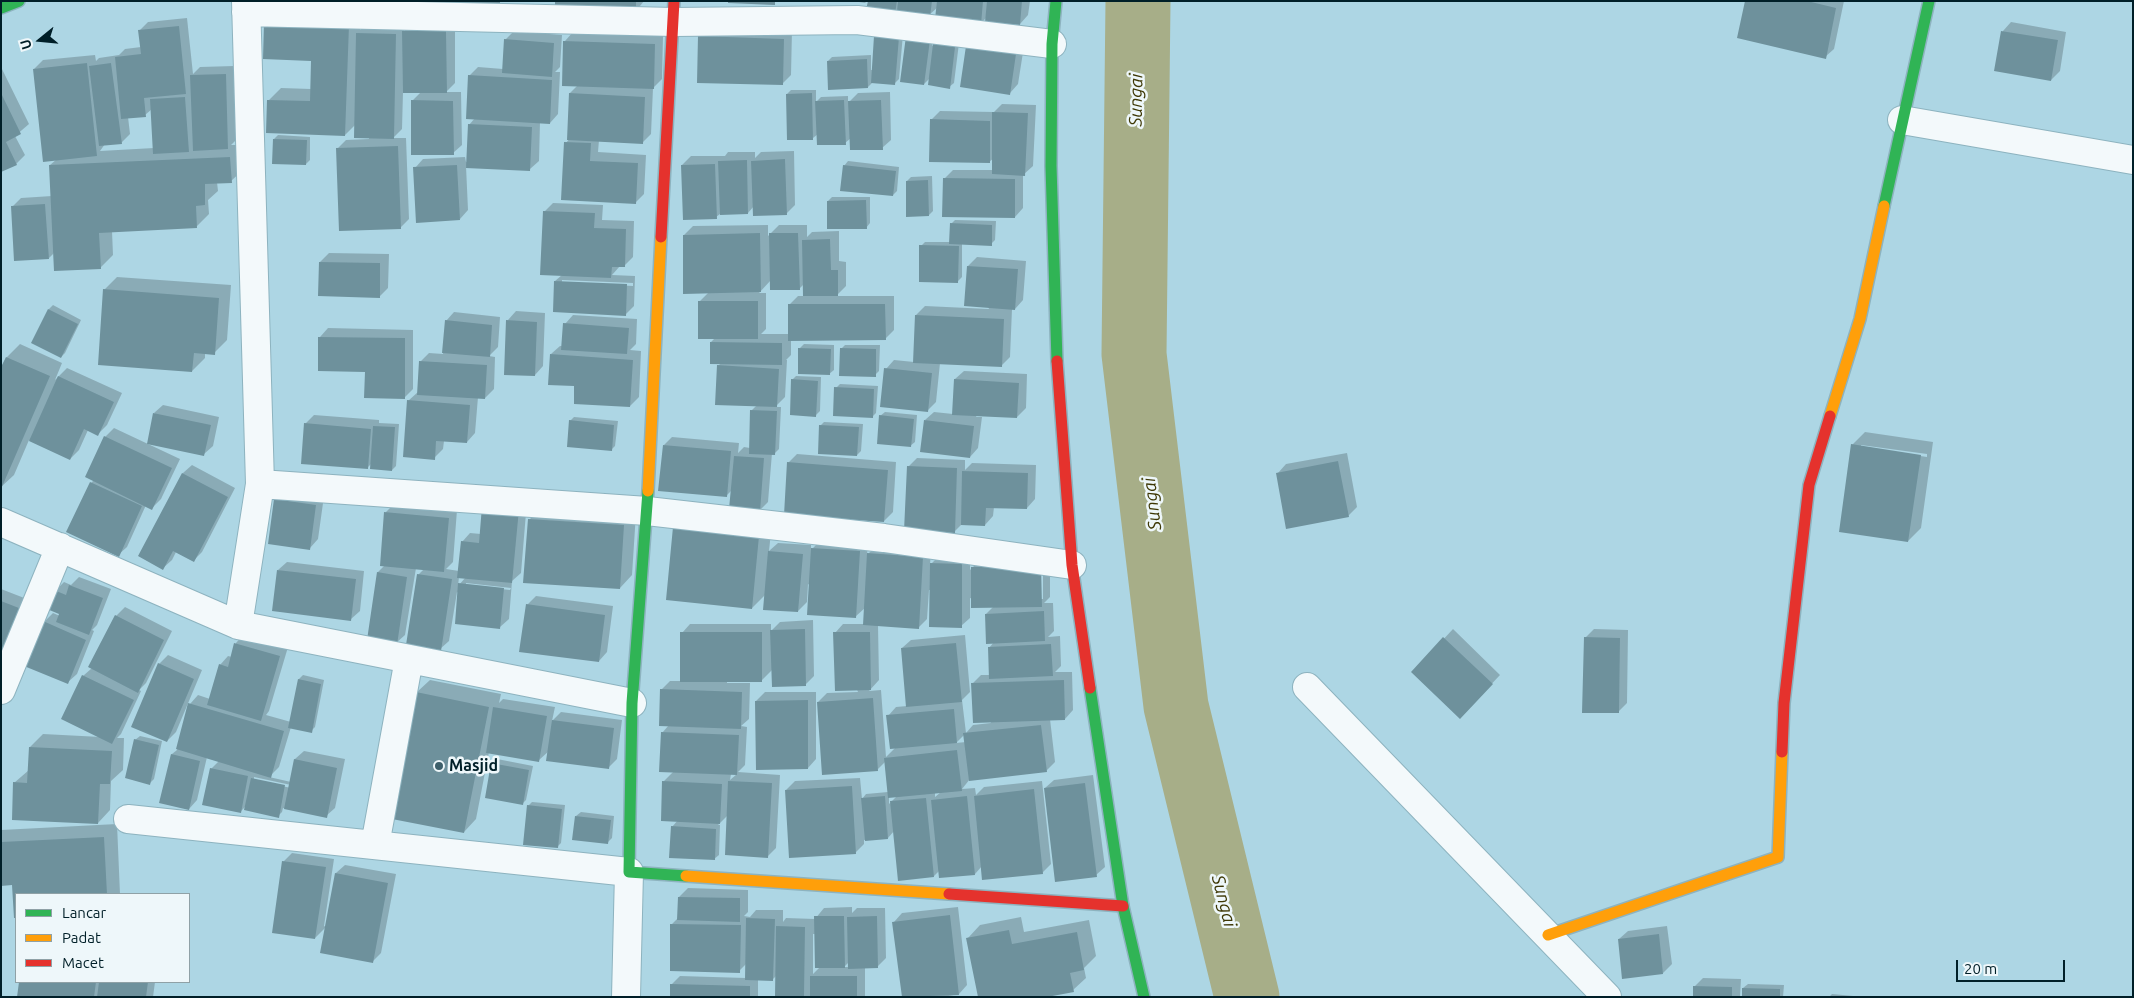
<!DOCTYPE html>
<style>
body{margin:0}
#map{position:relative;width:2134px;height:998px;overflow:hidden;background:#add6e4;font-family:Ubuntu,sans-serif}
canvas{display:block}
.frame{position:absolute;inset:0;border:2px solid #001f28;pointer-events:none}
.legend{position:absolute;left:15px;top:893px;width:175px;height:90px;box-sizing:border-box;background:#eef7fa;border:1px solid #8fa1a6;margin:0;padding:6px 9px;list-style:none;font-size:15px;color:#001f28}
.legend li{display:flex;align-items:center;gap:10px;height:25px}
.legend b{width:25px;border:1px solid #8fa1a6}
.north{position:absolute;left:15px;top:15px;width:50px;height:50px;-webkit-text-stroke:4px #eef7fa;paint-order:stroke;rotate:253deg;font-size:14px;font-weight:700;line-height:20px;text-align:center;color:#001f28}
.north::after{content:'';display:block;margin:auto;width:18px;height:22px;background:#001f28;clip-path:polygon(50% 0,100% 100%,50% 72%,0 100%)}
.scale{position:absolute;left:1956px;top:960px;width:109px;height:22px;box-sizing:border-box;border:2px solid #001f28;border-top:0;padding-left:6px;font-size:15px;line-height:18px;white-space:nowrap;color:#001f28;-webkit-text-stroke:4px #eef7fa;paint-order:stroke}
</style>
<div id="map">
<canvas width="2134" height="998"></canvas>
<div class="frame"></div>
<ul class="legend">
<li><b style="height:6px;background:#30b455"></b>Lancar</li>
<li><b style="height:6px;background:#ff9f0a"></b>Padat</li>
<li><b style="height:6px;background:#e5322d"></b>Macet</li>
</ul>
<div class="north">U</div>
<div class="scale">20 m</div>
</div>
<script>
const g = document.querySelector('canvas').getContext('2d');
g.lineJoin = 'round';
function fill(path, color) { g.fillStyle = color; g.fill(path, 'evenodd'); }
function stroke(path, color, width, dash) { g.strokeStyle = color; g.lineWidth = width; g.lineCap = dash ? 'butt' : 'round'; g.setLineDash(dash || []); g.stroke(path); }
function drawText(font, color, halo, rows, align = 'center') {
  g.font = font + ' Ubuntu,sans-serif'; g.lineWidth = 5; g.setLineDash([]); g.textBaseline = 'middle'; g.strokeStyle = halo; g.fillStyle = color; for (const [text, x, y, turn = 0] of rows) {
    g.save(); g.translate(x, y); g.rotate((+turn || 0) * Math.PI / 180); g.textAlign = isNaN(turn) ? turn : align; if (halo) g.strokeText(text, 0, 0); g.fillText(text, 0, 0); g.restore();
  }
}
const shadow = new Path2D(`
 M556,1H644L636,11Z
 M853,1H867L865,3Z
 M869,1H1030L1028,15L1020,24L987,17L980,24L938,7L929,15L897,10L894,13Z
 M1746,1H1844L1834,49L1825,57Z
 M361,13L360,30L366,25H405L404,31L412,23H455V83L446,92H461L462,145L453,153L412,101L421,92H403L402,129L393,138H406L409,219L400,228L337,149L346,140L369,139V137L355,125L345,135L269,100L281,88L311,89L313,60Z
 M187,18L193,74L200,67L234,66L237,139L231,145H243L244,169L231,181L217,182L218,191L208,200L209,214L196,227L112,231L113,255L100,268L55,252L49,258L12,207L21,198L52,196L50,165L57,159L34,69L43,60L95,55L96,61L99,58L119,55L125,49L141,47L139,31L148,22ZM152,109L154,148L100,151L105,144L121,143L130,134L128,117L145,115Z
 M2011,22L2066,32L2060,71L2051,80L1996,70L2003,31Z
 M708,28L792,30L791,75L782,84L699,37Z
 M514,31L562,35L560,67L555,72H560L558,114L550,123L540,122L539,161L530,169L466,166L468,210L460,219L415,168L423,159L465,157L466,162H468L469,125L475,118L469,76L478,67L503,69L505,40Z
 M573,32L663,36L662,79L653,88L651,134L642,143L599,140L598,152L646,155L644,194L635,203L566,143L570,138V93L578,85L565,41Z
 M903,34L899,79L895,83H872L868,87L828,61L832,57L871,55V70H873Z
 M933,36L932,46L938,40L959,43L954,83L949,87L930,78L924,84L902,81Z
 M1024,46L1018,84L1010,93L968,47Z
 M1,67L29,124L15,136L25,155L16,164L1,171Z
 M791,90H816V102L821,97L848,96V103L858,93L890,92L891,140L882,148L851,138L845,143L818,134L813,138L787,94Z
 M1002,104L1036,105L1033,166L1023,175V208L1015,217L944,179L953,170H993L994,158L989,162L931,120L940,111L994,112Z
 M278,135L310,137V160L306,164L274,139Z
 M794,151L795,205L787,213L754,206L748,213L720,214L716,217L682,165L691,156H725L728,152H755V158L761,152Z
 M848,161L899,167L897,191L893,195L844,166Z
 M932,176L933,211L929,215L907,181L911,177Z
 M832,197H870V223L866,228L828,201Z
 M553,203L603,205L602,220L634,221L633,257L624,266H620L612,275L635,276L634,306L626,314L555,281L562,275L544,212ZM562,280L633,283V286L562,282Z
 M955,220L996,221L995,240L991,244L962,243V277L957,282L921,246L925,242H950L951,224Z
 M768,225V236L779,225H807V237L812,232L839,231V261L846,262V286L836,296H894V330L885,339L791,340V355L786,360H787L785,397L775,407H781L779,449L775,453H772L768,502L759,511L732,490L726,496L664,445L672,437L739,443L738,453L744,447L750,448L752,410L757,405L718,366L721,363L711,342L716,337L699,302L709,292L684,235L693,226ZM771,280L799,289L804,284V296H798L789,305V334H761L766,329V293H759Z
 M329,253L389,254L388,288L379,297L320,262Z
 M977,257L1026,261L1023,300L1015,309H1012L1010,357L1001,366L940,363L936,402L927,411L886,369L894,360L914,362L916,315L925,306L989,309L968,266Z
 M117,277L231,285L227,340L214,353H205V358L192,371L104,290Z
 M53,305L81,320L65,353L61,357L33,342L49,309Z
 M516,311L545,313L543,366L535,375L508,320Z
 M454,312L500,317L498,347L489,356L495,357L494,389L485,398L478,397L475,433L467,442L444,441L443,449L434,458L408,401L418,392L420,362L429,353L443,354L446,321Z
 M573,315L637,319L636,344L630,350L641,351L639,397L630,406L576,385L551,354L560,346H563L565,324Z
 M328,328L413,330V389L404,398L320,337Z
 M20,344L62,363L55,380L67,368L122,393L107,425L98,434L88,430L79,450L70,459L29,440L14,475L1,487V370L7,357Z
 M804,344L834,345V370L829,374L800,348Z
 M845,345H880L879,371L875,375L841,349Z
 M964,371L1027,374L1026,408L1017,417L977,415L976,417H982L978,448L970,457L925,420L934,412L953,414L955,379Z
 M796,376L821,377L820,411L816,415L792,380Z
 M840,384L878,386L876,413L872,417L836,388Z
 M163,405L219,417L213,446L204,454L154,413Z
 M885,412L917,415L915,442L910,446L880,416Z
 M314,415L379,420V423L399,424L396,466L392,470L371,464L368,467L305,424Z
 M574,417L618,421L615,446L611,450L570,421Z
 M824,422L863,424L861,451L857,455L820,426Z
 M114,428L180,459L161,499L152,508L146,505L127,547L118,555L91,483L94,480L105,437Z
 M1865,432L1933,442L1921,528L1908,541L1852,445ZM1861,445L1927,454V457L1861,447Z
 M1347,453L1357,507L1348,516L1278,473L1286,464Z
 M797,454L896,462L893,512L884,521L788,463Z
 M917,458L965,460V470L972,463L1036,465L1035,499L1027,508L994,507L993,516L985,525L962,524L954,532L908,467Z
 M192,465L235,488L202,552L193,561L176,552L172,560L163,568L139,556L183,473Z
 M284,491L324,496L318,539L310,548L275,499Z
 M527,501L521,573L512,581L509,619L500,627L457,592L449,641L440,649L418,575L424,569L416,568L405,635L396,643L368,639L378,572L385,565L386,512L394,504L457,510L453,562L446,569L459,571L462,542L470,533L481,534ZM459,577H466L458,586ZM466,583L511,588L510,590L466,585Z
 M542,507L636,513L632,575L620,588L529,520Z
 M772,523L769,551L778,543L811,545V550L821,540L868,543L867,555L877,545L931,549L930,565L940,555H970V570L981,559L1050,558V597L1044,603H1053L1054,631L1048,637L1060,636L1061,666L1055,672H1072L1073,710L1065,719H1050L1055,762L1046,771L970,779L962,789L975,788L976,795L984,787L1042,781L1051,864L1042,873L982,866L975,874L940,870L934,876L899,879L894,831L888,838L864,840V844L855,853L786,790L795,781L860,778L862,799L866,794L888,792L885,762L877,770L818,702L827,693L858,692L835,633L843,624H864L866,607L855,617L808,584L807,602L798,611L766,594L752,608L668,599ZM1040,560H1043V599H1041ZM929,590H931L961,626L970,618V598L994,606L986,614L994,642L989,648L990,675H981L972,684L991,723L973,725L966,733L962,700L970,692L965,635L911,640L902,648L907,706L896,707L888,716L895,748L886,757L881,690L869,691L879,680L878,625L918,628L927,619ZM965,734L966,742L956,743ZM935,792H941L935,797ZM897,796L889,804V797Z
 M287,562L364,571L360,611L351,619L278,570Z
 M79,577L111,589L97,625L92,630L94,631L77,674L68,682L44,622L53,613L60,616L55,591L64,582L71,585Z
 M1,589L32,601L1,676Z
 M536,596L613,606L607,652L599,661L527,605Z
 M125,607L172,631L146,683L139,690L141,691L121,734L117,738H124L123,770L111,781L110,810L98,823L14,783L29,770L30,747L43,734L101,737L83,676L92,668L116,616Z
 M813,620L814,676L805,685L773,669L762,680H727V683H750L749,719L741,726L747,727L745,765L738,772L780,775L776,848L768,856L728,815L718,825H720L719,855L714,859L672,827L678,820L664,781L674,771L662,733L669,725L661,690L670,681H682V633L690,624H771V631L780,622ZM731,774H737L730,780Z
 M1453,629L1500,675L1469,708L1413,672Z
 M1594,629L1628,630L1627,703L1618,712L1585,638Z
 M244,634L288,647L269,711L266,715L291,722L299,679L303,675L324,680L315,727L311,731L291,727L279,767L269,777L291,782L295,759L304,751L345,759L335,808L326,816L283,808L282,812L278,816L246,806L240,812L211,769L219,761L207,757L197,800L189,809L172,754L177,750L190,704L198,695L210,699L220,665L228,656L232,657L236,643ZM254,777L291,785V788L254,780Z
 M168,655L202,670L176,732L167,741L159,664Z
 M430,680L501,694L499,703L503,699L555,707L552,721L561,712L622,720L617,759L608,768L549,751L539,760L489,752L476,819L464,832L417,692Z
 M765,692H816V759L808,768L756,701Z
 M140,736L162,741L154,779L150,783L135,740Z
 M497,759L533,766L526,800L522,804L486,797L492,763Z
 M1093,775L1105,867L1096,875L1045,788L1054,780Z
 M532,802L565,805L561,843L557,847L528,806Z
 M581,812L614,816L612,838L608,842L576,816Z
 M117,824L120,894H16L15,917L13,884L1,885V830Z
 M292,853L334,859L324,926L326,927L336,873L345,865L396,874L381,953L372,962L326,927L315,938L283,862Z
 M688,888L748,890V912L744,916L750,917L756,910H783V922L786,918L815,919L824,908L852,907V913L857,908H885L886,958L877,967H865V997H776L777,975L772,980L758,979V997H671L672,984L680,976L746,978V964L739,971L672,924L679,917V897ZM813,934H816L820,967L813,974ZM849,962V967H844Z
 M958,907L967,985L959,994L943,997H903L894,922L902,913Z
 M1021,917L1024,932L1089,920L1096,956L1084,968L1086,978L1073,990L968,938L980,925Z
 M1667,926L1672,964L1663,973L1619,939L1628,931Z
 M1703,978L1741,979L1740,997H1694V987Z
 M20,982H155L153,997H18Z
 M1748,984L1784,985L1783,997H1743V988Z
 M1832,994L1864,997H1829Z`);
const river = new Path2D(`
 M1138,1L1134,354L1176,706L1247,997`);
const building = new Path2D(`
 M426,1H500V8L426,7Z
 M555,1H636V12L555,10Z
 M728,1H775V5L728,3Z
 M868,1H897L895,14L866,10Z
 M898,1H932L930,17L897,11Z
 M937,1H983L981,25L935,19Z
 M987,1H1022L1020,25L985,22Z
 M1745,1H1807L1836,8L1826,59L1737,38Z
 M264,22L349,25L345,136L266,133L267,100L310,101L311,61L263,59Z
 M179,26L186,94L144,98L146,117L121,119L115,57L141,54L138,30Z
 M402,31H446L447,93H403Z
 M2001,31L2058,40L2051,81L1994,71Z
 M356,33L396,34L394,139L354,138Z
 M698,36L784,39L783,85L697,83Z
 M874,36L899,37L895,85L871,83Z
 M906,36L930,40L924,85L900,82Z
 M504,39L554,43L552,77L502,73Z
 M563,41L655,44L654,89L562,86Z
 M933,44L955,47L950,89L928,85Z
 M966,46L1016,54L1010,95L960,87Z
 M867,59L868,88L828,90L827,61Z
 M87,63L97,156L43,162L33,69Z
 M111,63L122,144L99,146L89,66Z
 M226,74L228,149L193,151L190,75Z
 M468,75L552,80L550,124L466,119Z
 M1,93L21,134L6,142L17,165L1,172Z
 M569,93L645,97L643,144L567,140Z
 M812,93L813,140H787L786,94Z
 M185,97L189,152L153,154L150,99Z
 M411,100L453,101L454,155H411Z
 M844,100L846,145H817L815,101Z
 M881,100L883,150H850L848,101Z
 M992,112L1028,113L1025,176L992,174Z
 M930,119L990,121V163L929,162Z
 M468,124L532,127L530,171L466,168Z
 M273,139L307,140L306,165L272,164Z
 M564,142L591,143L590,161L638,163L636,204L561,200Z
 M398,146L401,229L339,231L336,148Z
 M230,157L232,183L205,184V205L196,206L197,228L99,233L101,269L54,271L49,165Z
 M785,159L787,215L753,216L751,161Z
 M747,160L748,214L720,215L718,161Z
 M715,164L717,219L683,220L681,165Z
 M457,165L460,220L416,223L413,167Z
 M843,165L896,171L893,196L840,191Z
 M943,178L1015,179V218L942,217Z
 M928,180L929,216L906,217V181Z
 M866,200L867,229H827V201Z
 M45,204L49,259L14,261L11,206Z
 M543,211L595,213L594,228L626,229L625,267H612L611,278L540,275Z
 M950,223L992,225V246L949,244Z
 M760,233L761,292L683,294V235Z
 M769,233H798L800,290H770Z
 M830,239L831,270H838V296H803L802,240Z
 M919,245L959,246L958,283L919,282Z
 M319,262L380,263V298L318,296Z
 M967,266L1018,269L1015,310L964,306Z
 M554,281L627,284L626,316L553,312Z
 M103,289L219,298L215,355L194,353L192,372L98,365Z
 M698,301H758V339H698Z
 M788,304H885L886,340L788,341Z
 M48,309L78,324L61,358L31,343Z
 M915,315L1004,319L1002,367L913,363Z
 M445,320L492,325L490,357L442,353Z
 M506,320L537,322L535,376L504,375Z
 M563,323L629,328L627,354L561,350Z
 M318,337L405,338V399L364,398L365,372L318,371Z
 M710,342L782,343V365L710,364Z
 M798,348L831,349L830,375L798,374Z
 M840,348L876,349V377L839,376Z
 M550,354L633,360L630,407L574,404V386L548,385Z
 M6,357L50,376L1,489V367Z
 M419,361L487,365L485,399L417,395Z
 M717,365L779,369L777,407L715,405Z
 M884,368L932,373L928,412L880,407Z
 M58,376L114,402L98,436L84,429L70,460L29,441Z
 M791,379L818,381L816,417L790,415Z
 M954,379L1019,383L1017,418L952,415Z
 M834,387L874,389L873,418L833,416Z
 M407,400L470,405L467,443L436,441L435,460L403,457Z
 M750,410L777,411L775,455L749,454Z
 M153,413L211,425L204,456L147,444Z
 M879,415L914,419L911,447L877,444Z
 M569,420L614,425L612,451L567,447Z
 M924,420L974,426L970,458L920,452Z
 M304,423L371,429L368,469L301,464Z
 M819,425L859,427L857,456L818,454Z
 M373,426L395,427L392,471L370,469Z
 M104,436L172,468L152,510L85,477Z
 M1851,444L1921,455L1908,542L1839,532Z
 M663,445L731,451L727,497L658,491Z
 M734,456L764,458L760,512L729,509Z
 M1338,461L1349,517L1286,529L1276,473Z
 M787,462L888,470L884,522L784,515Z
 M907,466L957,468L955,533L904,531Z
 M962,471L1028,473L1027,509L986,508L985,526L961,525Z
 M182,473L228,497L194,562L173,551L163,570L138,556Z
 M90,482L142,506L119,557L66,532Z
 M274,499L316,505L310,550L268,544Z
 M482,506L519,509L512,583L457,578L461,541L479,543Z
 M384,512L449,518L444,572L380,566Z
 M528,519L624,525L620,589L523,583Z
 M673,527L759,536L752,609L666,600Z
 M811,548L860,551L856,618L807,615Z
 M768,551L803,554L798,612L763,610Z
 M867,553L923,557L919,629L863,625Z
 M930,563L962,564V628L929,627Z
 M1041,566L1042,607L971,608V567Z
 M277,570L356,579L351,621L272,611Z
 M377,572L407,577L397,645L367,640Z
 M417,574L452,579L441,651L406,645Z
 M458,583L504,588L500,629L455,624Z
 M69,585L103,598L89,635L56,622L59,614L47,609L54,590L66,595Z
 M1,601L24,610L1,665Z
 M526,604L605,615L599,662L519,652Z
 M1044,611L1045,641L986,644L985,614Z
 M115,615L164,640L138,693L88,667Z
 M43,621L86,640L68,684L24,666Z
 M805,629L806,686L772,687L770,630Z
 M680,632H762V682H680Z
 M833,632H870L871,690L835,691Z
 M1443,637L1493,684L1460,719L1411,672Z
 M1584,637L1620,638L1619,713H1582Z
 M234,643L280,656L261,721L207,705L219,664L228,667Z
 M956,643L962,702L906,707L901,648Z
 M1051,644L1053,676L989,679L988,647Z
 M158,663L194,679L167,742L131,727Z
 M82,675L134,700L112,744L61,719Z
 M298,679L321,684L312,733L288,728Z
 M1064,680L1065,720L973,723L971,683Z
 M660,689L742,692L741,729L659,726Z
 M416,692L489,707L464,833L392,819Z
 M873,698L878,771L822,775L817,702Z
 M808,700V769L756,770L755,701Z
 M188,703L284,731L271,778L176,749Z
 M493,707L547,716L539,762L486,753Z
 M954,709L957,743L890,749L886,715Z
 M552,720L614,728L609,769L546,761Z
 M1041,725L1047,772L969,781L963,733Z
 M661,732L739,735L737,775L659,772Z
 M134,739L159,745L150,785L125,778Z
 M29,747L112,751L110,784H100L98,824L12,820L13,782L27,783Z
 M957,750L962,791L888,798L884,758Z
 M171,754L200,761L189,810L159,803Z
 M294,759L337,768L327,818L284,809Z
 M491,763L529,770L523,805L485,798Z
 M210,768L248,776L241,813L202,805Z
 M251,778L285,785L279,818L244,810Z
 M662,781L722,784L720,824L661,821Z
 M728,781L772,783L768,858L725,855Z
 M1085,783L1097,877L1055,882L1044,788Z
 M852,786L856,854L789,858L785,790Z
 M1034,789L1043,874L982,880L974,796Z
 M885,796L888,839L865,841L861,798Z
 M967,796L975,875L939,878L931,800Z
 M926,798L934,877L898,881L890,801Z
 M527,805L562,809L558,848L523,845Z
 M575,816L611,820L608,844L572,840Z
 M671,826L716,829L715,860L669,858Z
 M104,837L107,894H16V918H14L12,885L1,886V842Z
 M282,861L326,867L315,939L272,933Z
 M335,873L388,883L373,963L320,953Z
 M678,897L740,898V922L677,920Z
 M950,915L959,995L902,997L892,922Z
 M814,916H844L845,968H815Z
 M877,916L878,968L848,969L847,917Z
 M746,918L775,919L773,981L745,980Z
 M670,924L741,925L740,973L670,971Z
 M776,926L805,927L804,997H775Z
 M1009,930L1012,944L1077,932L1084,970L1070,973L1074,992L1047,997H978L966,938Z
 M1659,934L1663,974L1622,979L1618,939Z
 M810,976H857V997H810Z
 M19,982H96L94,997H17Z
 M99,982H148L146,997H97Z
 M670,984L750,986V997H670Z
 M1693,986L1732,987V997H1693Z
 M1742,988L1780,989V997H1742Z`);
const street = new Path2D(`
 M246,12L674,22L857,20L1052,44
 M1902,120L2133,160
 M260,484L647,511L884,538L1072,565
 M1,522L238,625L632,703
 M238,625L260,484L246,1
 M1307,687L1607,997
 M1,690L60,547
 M128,819L629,872L626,997
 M375,845L409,659`);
const fast = new Path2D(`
 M1056,1L1052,44L1051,166L1057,361
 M1,8L19,1
 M1884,206L1929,1
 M648,491L632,703L629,872L686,876
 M1090,688L1123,906L1144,997`);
const slow = new Path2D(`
 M1830,416L1860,319L1884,206
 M648,491L661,237
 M686,876L949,894
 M1548,935L1778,857L1782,752`);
const jam = new Path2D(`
 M661,237L674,1
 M1057,361L1072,565L1090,688
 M1782,752L1784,703L1809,485L1830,416
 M949,894L1123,906`);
const markers = [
 [439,766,5,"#3d5f6a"]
];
const poiNames = [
 ["Masjid",449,766]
];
const waterNames = [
 ["Sungai",1136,100,-89],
 ["Sungai",1152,504,-97],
 ["Sungai",1224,901,76]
];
fill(shadow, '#0003');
stroke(river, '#a7ae88', 65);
fill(building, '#6e919c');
stroke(street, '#8db3bf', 30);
stroke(fast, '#8db3bf', 14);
stroke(slow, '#8db3bf', 14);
stroke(jam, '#8db3bf', 14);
stroke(street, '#f3f9fb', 28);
stroke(fast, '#30b455', 11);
stroke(slow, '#ff9f0a', 11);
stroke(jam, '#e5322d', 11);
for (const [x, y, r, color] of markers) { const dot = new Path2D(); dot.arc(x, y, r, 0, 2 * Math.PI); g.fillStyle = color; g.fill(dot); stroke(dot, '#eef7fa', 2); }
drawText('bold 16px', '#001f28', '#eef7fa', poiNames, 'left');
drawText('italic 18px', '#3d3704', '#eef7fa', waterNames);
</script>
